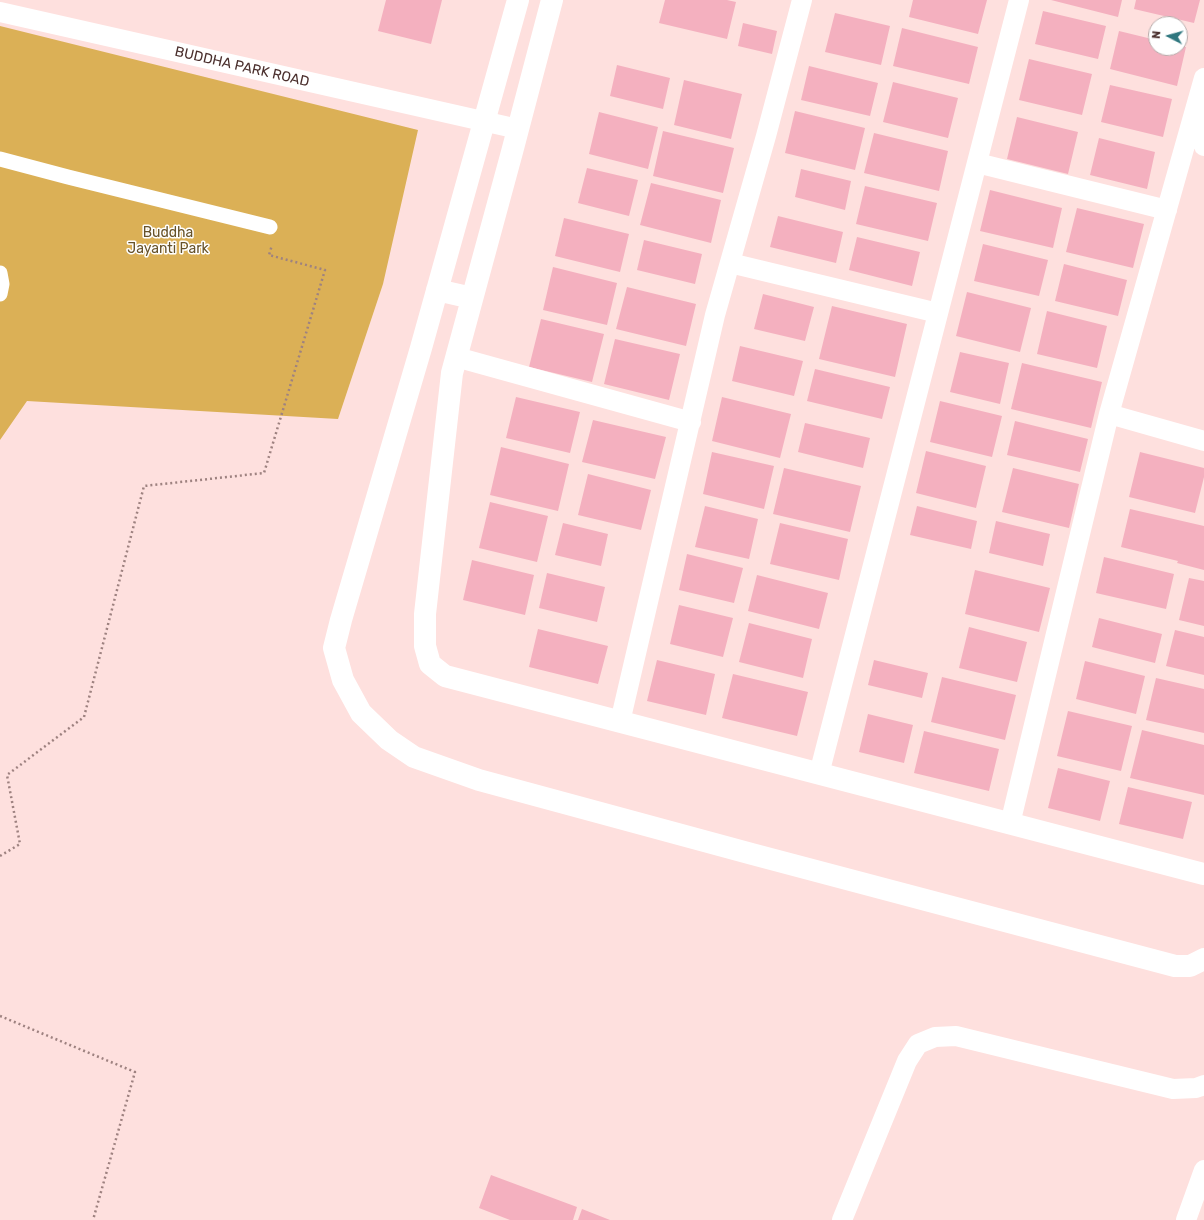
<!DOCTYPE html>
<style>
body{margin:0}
#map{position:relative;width:1204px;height:1220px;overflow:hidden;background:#fee0de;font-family:Rubik,sans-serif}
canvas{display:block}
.north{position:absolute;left:1148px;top:16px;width:40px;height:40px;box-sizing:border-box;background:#fff;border:1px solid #b7acab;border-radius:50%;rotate:276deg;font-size:11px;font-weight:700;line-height:16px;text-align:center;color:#4a2f2d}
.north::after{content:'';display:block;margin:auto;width:14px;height:18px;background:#2f777f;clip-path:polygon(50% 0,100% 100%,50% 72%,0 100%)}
</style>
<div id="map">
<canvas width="1204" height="1220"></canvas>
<div class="north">N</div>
</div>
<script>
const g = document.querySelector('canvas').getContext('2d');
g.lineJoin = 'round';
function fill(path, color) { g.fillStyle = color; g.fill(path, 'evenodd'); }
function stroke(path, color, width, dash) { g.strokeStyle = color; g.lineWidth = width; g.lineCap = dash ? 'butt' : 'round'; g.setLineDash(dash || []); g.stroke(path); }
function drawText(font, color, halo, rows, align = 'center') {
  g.font = font + ' Rubik,sans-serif'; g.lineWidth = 3; g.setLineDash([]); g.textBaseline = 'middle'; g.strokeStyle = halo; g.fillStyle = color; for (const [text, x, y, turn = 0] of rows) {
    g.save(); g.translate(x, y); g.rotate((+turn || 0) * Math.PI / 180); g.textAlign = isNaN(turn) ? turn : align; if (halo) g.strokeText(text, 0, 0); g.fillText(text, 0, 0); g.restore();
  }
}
const green = new Path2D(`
 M0,26L418,130L383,284L338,419L27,401L0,440Z`);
const building = new Path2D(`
 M386,0H442L431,44L378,31Z
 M665,0H727L736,2L727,39L659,23Z
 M913,0H987L978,34L909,17Z
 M1051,0H1122L1118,17Z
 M1136,0H1200L1194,23L1134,9Z
 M1043,11L1106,26L1098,59L1035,44Z
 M835,13L890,26L881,65L825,52Z
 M743,23L777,31L772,54L738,46Z
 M902,28L978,47L969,84L893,66Z
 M1119,31L1156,40V48H1180V46L1186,47L1177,86L1110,69Z
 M1029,59L1092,74L1082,115L1019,100Z
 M617,65L670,78L663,109L610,96Z
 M809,66L878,83L870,116L801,100Z
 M684,80L742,94L731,139L674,125Z
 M893,82L958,98L948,138L883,122Z
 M1110,85L1172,99L1163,137L1101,122Z
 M795,111L865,128L855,170L785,153Z
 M599,112L658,127L648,169L589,154Z
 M1017,117L1078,132L1068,174L1007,159Z
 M663,131L734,148L723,193L653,176Z
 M874,133L948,151L939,191L864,173Z
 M1099,138L1155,152L1147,189L1090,175Z
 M587,168L638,180L629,216L578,203Z
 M801,169L851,181L845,210L795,197Z
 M651,183L721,200L711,243L640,225Z
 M865,186L937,203L928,241L856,224Z
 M990,190L1062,208L1053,248L980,231Z
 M1077,208L1144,224L1133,268L1066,252Z
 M778,216L843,232L836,263L770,247Z
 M564,218L629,234L620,272L555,256Z
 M857,237L920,252L912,286L849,270Z
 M644,240L702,254L695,284L637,270Z
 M983,244L1048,260L1039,296L974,281Z
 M1064,264L1127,280L1118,316L1055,301Z
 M553,267L617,283L607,325L543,310Z
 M627,287L696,304L686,346L616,329Z
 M967,292L1031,308L1020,352L956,336Z
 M763,294L814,307L805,341L754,329Z
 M832,306L907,324L895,377L819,359Z
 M1047,311L1107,326L1097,368L1037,354Z
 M541,319L604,334L592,382L529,367Z
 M615,339L680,354L669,400L604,384Z
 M740,346L803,361L794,396L732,381Z
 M960,352L1009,363L1000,404L950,392Z
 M1022,363L1102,382L1091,428L1011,409Z
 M815,369L890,387L882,419L807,401Z
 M516,397L580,412L570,453L506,438Z
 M722,397L791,414L780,458L712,441Z
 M940,401L1002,416L992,457L930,442Z
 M593,420L666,437L655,479L582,462Z
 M1015,421L1088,439L1080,472L1007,455Z
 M805,423L870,438L863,468L798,452Z
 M501,447L569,464L558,511L490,495Z
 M926,451L986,466L976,508L916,493Z
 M712,452L774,466L764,509L703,494Z
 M1140,452L1204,468V477L1195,513L1129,497Z
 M784,468L861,486L850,532L773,514Z
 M1013,468L1079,484L1069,528L1002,512Z
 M588,474L651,490L641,530L578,515Z
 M490,502L548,516L537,562L479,548Z
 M705,506L758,519L749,559L695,547Z
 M917,506L977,521L971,549L910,535Z
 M1130,509L1204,526V570L1177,563L1178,561L1121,547Z
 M996,521L1050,534L1043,566L989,553Z
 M563,523L608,534L601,566L555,555Z
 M780,523L848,539L839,580L770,564Z
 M687,554L743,568L734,603L679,590Z
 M1104,557L1174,574L1166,609L1096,593Z
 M472,560L534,575L525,615L463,600Z
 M975,570L1050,588L1039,632L965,614Z
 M547,573L605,587L597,622L539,608Z
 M757,575L828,593L819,629L748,611Z
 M1189,578L1204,581V626L1179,620Z
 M679,605L733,618L723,657L670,644Z
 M1099,618L1162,634L1155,663L1092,647Z
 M749,623L812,639L803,678L739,662Z
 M969,627L1027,642L1017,682L959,668Z
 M538,629L608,646L598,684L529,667Z
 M1175,630L1204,637V675L1166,666Z
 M657,660L715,674L706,715L647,701Z
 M874,660L928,673L922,698L868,685Z
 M1085,661L1145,676L1136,714L1076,699Z
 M733,674L808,692L797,736L722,718Z
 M942,677L1016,695L1005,740L931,722Z
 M1156,678L1204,689V733L1146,720Z
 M1068,711L1132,726L1121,771L1057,756Z
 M868,714L913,725L904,763L859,752Z
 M1142,730L1204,745V795L1130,778Z
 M924,731L999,749L989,791L914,773Z
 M1058,768L1110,781L1100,821L1048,808Z
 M1128,787L1192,802L1183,839L1119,824Z
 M491,1175L577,1207L573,1220H510L479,1208Z
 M582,1209L610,1220H578Z`);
const path = new Path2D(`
 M0,856L20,844L7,775L84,717L144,486L264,473L325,270L269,255L272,245
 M0,1016L135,1072L93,1220`);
const pedestrian = new Path2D(`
 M0,159L68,177L270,227
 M0,273L2,284L0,294`);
const minor = new Path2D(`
 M0,12L518,129
 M1197,111L1204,146
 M977,163L1167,210
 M730,263L938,313
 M456,357L691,422
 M1109,414L1204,441
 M620,722L715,315L766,136L802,0
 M819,774L1019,0
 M1010,824L1109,414L1204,78
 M842,1220L907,1061L918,1044L935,1037L956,1036L1173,1089L1196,1088L1204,1085
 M1186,1220L1204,1170`);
const tertiary = new Path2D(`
 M518,0L421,348L341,620L334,648L343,680L361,713L389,740L414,757L479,780L752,854L1175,966H1190L1204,959
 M552,0L512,152L452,373L425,614V646L430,664L445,676L1204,874
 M437,290L472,298`);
const streetNames = [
 ["BUDDHA PARK ROAD",242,67,13]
];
const parkNames = [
 ["Buddha",168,233],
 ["Jayanti Park",168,249]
];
fill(green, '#dbb056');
fill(building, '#f4b0bf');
stroke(path, '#9e8280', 2.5, [2, 3]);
stroke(pedestrian, '#fff', 15);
stroke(minor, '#fff', 20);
stroke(tertiary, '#fff', 22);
drawText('14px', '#4a2f2d', '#fff', streetNames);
drawText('14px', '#665229', '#fff', parkNames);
</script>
